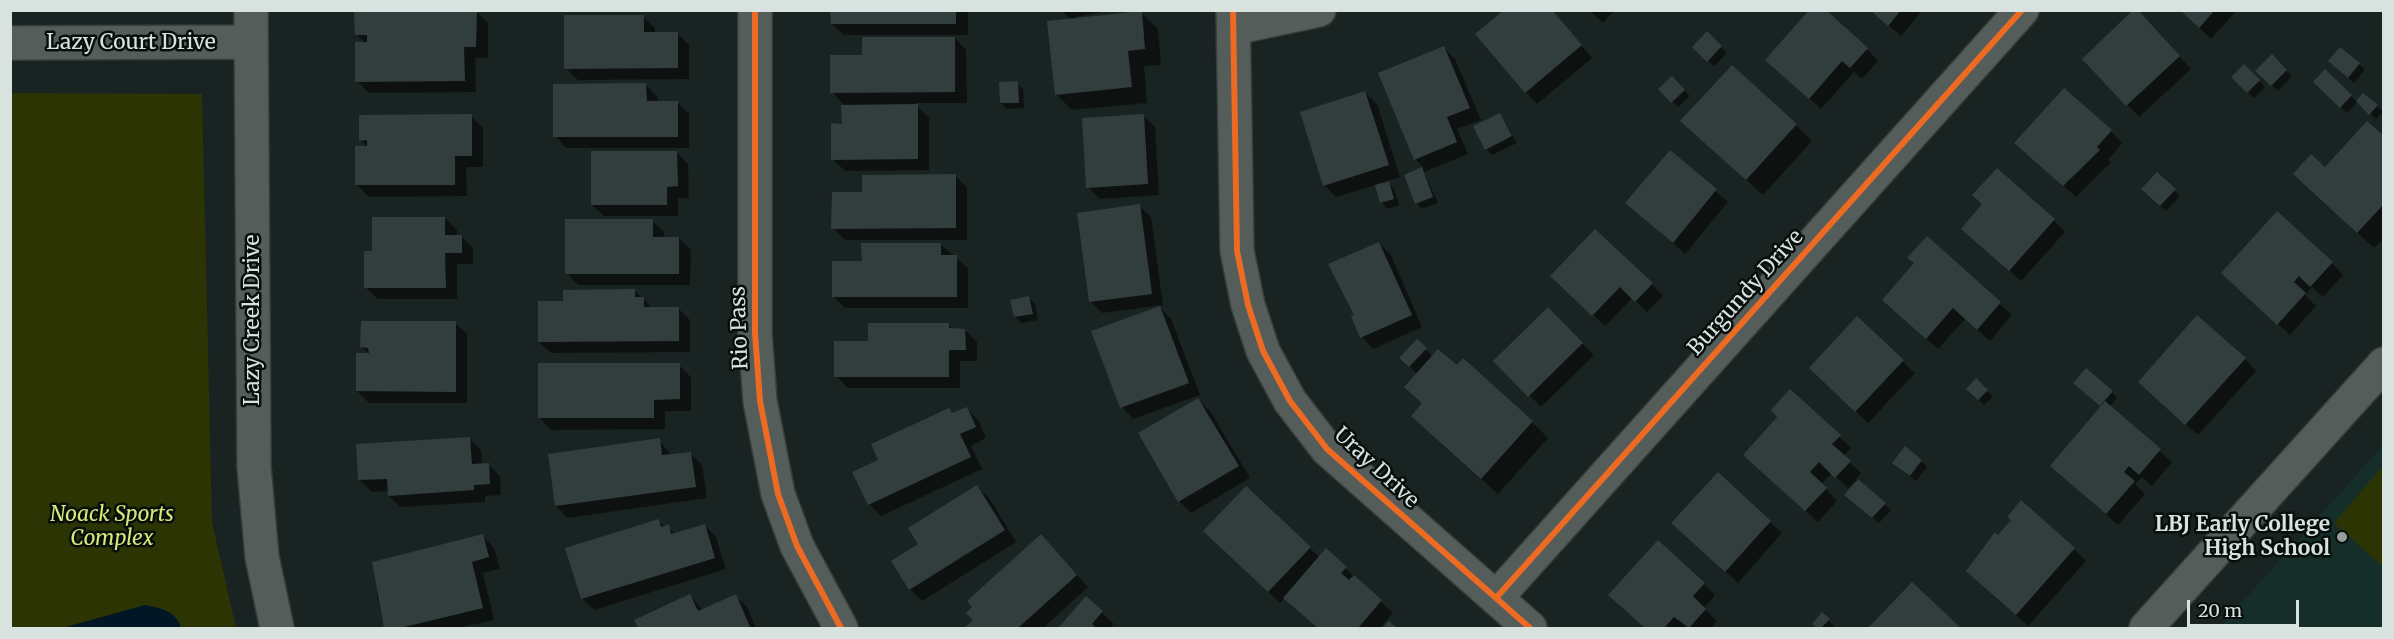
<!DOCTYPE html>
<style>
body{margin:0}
#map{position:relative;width:2394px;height:639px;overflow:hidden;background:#192321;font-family:Merriweather,serif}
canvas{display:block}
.frame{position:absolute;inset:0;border:12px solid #d8e3e0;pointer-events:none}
.scale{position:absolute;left:2187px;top:600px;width:112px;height:27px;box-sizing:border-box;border:3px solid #d8e3e0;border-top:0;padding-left:8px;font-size:18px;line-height:21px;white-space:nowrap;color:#d8e3e0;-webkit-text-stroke:4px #070e0c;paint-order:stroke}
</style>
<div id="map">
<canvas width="2394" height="639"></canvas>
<div class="frame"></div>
<div class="scale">20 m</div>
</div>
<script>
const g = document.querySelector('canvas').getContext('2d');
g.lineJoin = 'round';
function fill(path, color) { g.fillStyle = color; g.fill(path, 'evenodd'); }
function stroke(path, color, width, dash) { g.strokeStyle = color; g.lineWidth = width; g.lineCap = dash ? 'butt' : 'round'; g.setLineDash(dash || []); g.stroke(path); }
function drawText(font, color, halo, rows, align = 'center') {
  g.font = font + ' Merriweather,serif'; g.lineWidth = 5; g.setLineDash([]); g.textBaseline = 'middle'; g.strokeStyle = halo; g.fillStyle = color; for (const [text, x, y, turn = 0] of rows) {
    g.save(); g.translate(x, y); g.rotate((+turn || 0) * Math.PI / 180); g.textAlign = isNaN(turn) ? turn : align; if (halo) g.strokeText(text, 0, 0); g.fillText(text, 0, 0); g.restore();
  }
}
const built = new Path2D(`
 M2383,445V628H2219Z`);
const green = new Path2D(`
 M11,93L202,94L212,522L236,628H11Z
 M2383,466V567L2334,523Z`);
const water = new Path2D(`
 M145,605C161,608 176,611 181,628H62Z`);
const shadow = new Path2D(`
 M565,10H689V12H566Z
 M832,10H968V35H844L832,24Z
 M1061,10H1112L1076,17V20L1141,13L1158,29L1161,65L1144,66L1147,103L1072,110L1056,94L1071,20Z
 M1552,10L1592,58L1537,104L1526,92Z
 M1589,10H1615L1603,23Z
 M1870,10H1923L1901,36Z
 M2181,10H2237L2211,39Z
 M476,11L488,23V58H475L476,92L369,93L357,81L366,44L356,34Z
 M643,17L655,28V33H677L689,45V79L578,80L566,68Z
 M2147,22L2191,69L2139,117L2084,59Z
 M1707,33L1727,53L1714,66L1694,47Z
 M955,38L966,50L967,103H915L929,118V170L845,171L833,159L846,107L832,92Z
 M1443,47L1455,59L1481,120L1457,129L1468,154L1424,172L1438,203L1422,209L1416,203L1406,176L1424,168L1415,159Z
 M1867,49L1878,61L1862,79L1854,72L1821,109L1779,71Z
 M2272,56L2292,76L2278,91L2257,71Z
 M2359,64L2365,70L2354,83L2336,67Z
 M2244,66L2265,87L2254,98L2233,77Z
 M2325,71L2357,102L2347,113L2315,82Z
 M1672,78L1690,96L1678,107L1660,89Z
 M1017,83L1023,89L1024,108L1007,109L1001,103Z
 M646,85L657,97L658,102H677L689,114V148H566L555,136Z
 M1365,93L1377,104L1400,177L1387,181L1394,189L1399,205L1388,209L1382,203L1376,185L1336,197L1324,185Z
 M2364,95L2383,112L2376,119L2358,101Z
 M1500,114L1517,143L1492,155L1486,149Z
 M1143,115L1155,127L1159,195L1100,199L1088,187Z
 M471,116L483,128V167H466L467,196L369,197L357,185L368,147L361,140Z
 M1796,125L1812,141L1763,195L1699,137Z
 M2111,131L2122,143L2108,160L2111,162L2076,197L2028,155Z
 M2384,138V238L2374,248L2312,190Z
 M676,152L688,164L689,198H678V216H604L592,205Z
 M1670,152L1728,202L1685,254L1627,203Z
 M2157,174L2180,196L2166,211L2143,189Z
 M956,176L967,188V240H845L833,228L863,194Z
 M1984,205L2054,220L2065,232L2021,281L1975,240Z
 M1139,206L1151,217L1163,305L1102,313L1090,301Z
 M445,218L457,230V236H461L473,248V264H457V299H378L366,288L374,253Z
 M652,221L664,232V238H679L691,250L690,285H578L567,273Z
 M1927,238L2012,315L1990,341L1965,319L1938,349L1895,311L1914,264L1909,258Z
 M1379,243L1391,255L1422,327L1373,349L1362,337L1356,316Z
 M940,244L968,268V308H845L833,296L863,263Z
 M2332,263L2343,275L2323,297L2312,287L2305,295L2316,306L2290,335L2235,285Z
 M1652,284L1663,296L1647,312L1632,298L1605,326L1564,288Z
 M635,291L654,309L678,308L690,320V352L551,353L539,342L565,303Z
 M1029,298L1035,304L1038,320L1021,323L1015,317Z
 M1160,307L1171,319L1200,395L1133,419L1122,407Z
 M1548,309L1594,355L1541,407L1495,361Z
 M1857,318L1915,373L1868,423L1822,380Z
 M455,323L467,334V403H369L357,391L369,354L362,347Z
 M948,324L953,330H965L977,342V361H960V388H848L836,376L870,342Z
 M1417,341L1433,357L1532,422L1548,438L1498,494L1429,432L1417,374L1401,358Z
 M2245,359L2256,371L2198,435L2151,394Z
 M679,365L691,377V411H665V429L551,430L540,418Z
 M1976,380L1993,397L1984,405L1968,389Z
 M2081,389L2112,392L2117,398L2109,407L2172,462L2152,486L2142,477L2135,484L2145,494L2118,525L2052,466L2102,407Z
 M1790,391L1851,448L1843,456L1861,473L1856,479L1891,510L1879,523L1852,500L1856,484L1854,482L1848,488L1832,473L1821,484L1837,501L1818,522L1757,466Z
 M1198,400L1210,411L1250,478L1191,513L1179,501Z
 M966,408L978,420L986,438L971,446L982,469L881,516L869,504L854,472L880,460L949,409L954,414Z
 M470,439L481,451L482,465L488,464L500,476L501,495L485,496V502L401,507L389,496V491L372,492L360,480Z
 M659,440L672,456L690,453L702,465L707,498L568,518L556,506Z
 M1921,461L1927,467L1916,481L1900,469Z
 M1718,474L1782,533L1738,583L1685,535Z
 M977,487L989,498L1016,542L922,601L911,590L893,562L920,545Z
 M658,521L676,534L704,525L716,537L726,569L594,610L582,598Z
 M483,536L494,548L500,569L483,573L494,620L458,628H385L377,596L378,582Z
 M1999,537L2074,549L2086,561L2028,626L1980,582Z
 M1216,543L1310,548L1320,558L1326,550L1393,613L1380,628H1318L1285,598L1280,603Z
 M1052,548L1088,587L1043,628H966Z
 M1704,584L1715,595L1704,608L1717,621L1711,628H1646L1622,607Z
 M1912,584L1959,628H1870Z
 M690,596L703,610L735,596L747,607L756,628H639L636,621Z
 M1087,598L1114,624L1110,628H1060Z
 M1822,614L1834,626L1832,628H1819L1814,623Z`);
const building = new Path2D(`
 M477,10L476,47H464L465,81L355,82V42H367V35H355L354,11Z
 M830,10H956V24H831Z
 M1504,10H1552L1582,45L1525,93L1475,34Z
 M1809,10H1826L1868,48L1850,68L1842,61L1809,99L1765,60Z
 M1870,10H1901L1888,26Z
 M2133,10H2138L2180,56L2126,106L2082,59Z
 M2180,10H2215L2199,28Z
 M1142,11L1145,49L1128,51L1132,87L1055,95L1047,21Z
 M564,15H644V32H678V68L564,69Z
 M1707,31L1722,46L1707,62L1692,47Z
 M862,37H955V92L830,93V55H862Z
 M1444,46L1470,108L1447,117L1457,142L1414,160L1378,73Z
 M2340,47L2360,63L2348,78L2328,61Z
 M2272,54L2287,70L2271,86L2255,71Z
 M2244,64L2260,80L2247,93L2231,77Z
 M1732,65L1797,124L1746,180L1680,121Z
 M2325,69L2352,95L2340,108L2313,82Z
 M1672,76L1685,90L1671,103L1658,89Z
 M1018,81L1019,103H1000L999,82Z
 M646,83L647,101H678V137H553V84Z
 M2064,88L2112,130L2097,147L2100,150L2063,186L2014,143Z
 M1365,91L1389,165L1323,186L1300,112Z
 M2363,93L2378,105L2369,115L2356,101Z
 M918,104V159L831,160V123L842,124L841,105Z
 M1500,113L1512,136L1485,150L1473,126Z
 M472,114V156H455V185H355V146H367V140L359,141V115Z
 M1144,114L1148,184L1086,188L1082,118Z
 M2367,121L2384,136V204L2357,233L2293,174L2311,154L2325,167Z
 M1670,150L1717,189L1673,243L1625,203Z
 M591,151H677L678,186L667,187V205H591Z
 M1422,167L1433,197L1415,204L1404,175Z
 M1997,168L2055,219L2009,271L1961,229L1982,204L1972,195Z
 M2157,172L2176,189L2160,206L2141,189Z
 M956,174V228L831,229L832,192H862V175Z
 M1389,181L1394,199L1380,203L1375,185Z
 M1140,204L1152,294L1089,302L1077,213Z
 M2277,211L2333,262L2310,287L2299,276L2294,282L2306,293L2277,325L2221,273Z
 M372,217H445V235H462V253H445L446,288H364V251H372Z
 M565,219H653V237H679V274H565Z
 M1595,229L1653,283L1635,302L1620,287L1592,316L1550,276Z
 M1927,236L2001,302L1977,330L1953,308L1926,339L1882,300L1914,263L1907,258Z
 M1379,242L1412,315L1360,338L1351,316L1354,315L1328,264Z
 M861,243H941V255H957V297H832V261H862Z
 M635,289V297H644V307H679V341L538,342V301H563V290Z
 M1029,296L1033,314L1014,317L1010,300Z
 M1160,306L1189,383L1120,408L1091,331Z
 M1548,307L1583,343L1528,397L1493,361Z
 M2197,315L2246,358L2185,425L2138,382Z
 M1857,316L1904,360L1855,412L1809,368Z
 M361,321H456V392L356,391V353H369L368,348L360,347Z
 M868,323H949V328L965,329L966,350H949V377H834V341H868Z
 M1417,339L1427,348L1409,367L1399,358Z
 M1438,349L1457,365L1463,358L1533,421L1481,479L1411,416L1422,403L1404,387Z
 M538,363H680V399L654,400V418H538Z
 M2086,368L2113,391L2100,406L2073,383Z
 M1976,378L1988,390L1978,400L1966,389Z
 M1790,389L1841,435L1832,444L1851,461L1835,478L1819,462L1810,472L1827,488L1805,511L1743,455L1777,417L1771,410Z
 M1198,398L1239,466L1178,502L1138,433Z
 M2105,401L2161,449L2139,475L2129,466L2124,472L2135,481L2106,514L2050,466Z
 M967,407L976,427L960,434L971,457L868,505L852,472L878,460L871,444L949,408L952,413Z
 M470,437L472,464L489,463L490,484L474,485V490L388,496L387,479L358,480L356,444Z
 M660,438L662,455L691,452L696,487L555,506L548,454Z
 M1905,446L1922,460L1910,476L1892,463Z
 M1718,472L1771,521L1725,572L1671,523Z
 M1858,479L1886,503L1872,518L1844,495Z
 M977,485L1005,530L909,590L891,561L918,544L908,528Z
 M1246,486L1311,547L1268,592L1203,531Z
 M2021,500L2075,548L2016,615L1966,571L1995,532L1998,535L2011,520L2007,517Z
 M659,519L661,527L669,524L671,534L705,524L715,558L581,599L565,548Z
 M483,534L489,557L472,562L483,608L400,628H384L372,562Z
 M1041,534L1077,575L1018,628H964L973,620L966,613L972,607L967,601Z
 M1658,540L1705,583L1693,596L1706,609L1689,628L1674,617L1664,628H1645L1608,595Z
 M1326,548L1347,567L1341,573L1349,580L1354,575L1382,600L1358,628H1318L1283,598Z
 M1912,582L1961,628H1868Z
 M690,594L698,611L736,594L750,627L638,628L634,620Z
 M1086,596L1103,611L1092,624L1096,628H1058Z
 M1822,612L1830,619L1821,628H1817L1812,624Z
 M1389,621L1393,625L1397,628H1382Z`);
const minor = new Path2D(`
 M251,10L254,467L262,557L277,628
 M755,10V333L760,401L778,494L797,546L841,628
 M1233,10L1237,251L1248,305L1263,351L1290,401L1327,449L1530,628
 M1234,28L1319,10
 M10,43L251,42
 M1496,598L2022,10
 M2146,628L2384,364`);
const cycleway = new Path2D(`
 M755,10V333L760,401L778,494L797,546L841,628
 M1233,10L1237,251L1248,305L1263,351L1290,401L1327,449L1530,628
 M1496,598L2022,10`);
const markers = [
 [2342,537,6,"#95a09d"]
];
const streetNames = [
 ["Lazy Court Drive",131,43],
 ["Burgundy Drive",1746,293,-48],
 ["Lazy Creek Drive",253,320,-90],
 ["Rio Pass",740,328,-92],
 ["Uray Drive",1376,468,43]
];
const parkNames = [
 ["Noack Sports",112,515],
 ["Complex",112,539]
];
const poiNames = [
 ["LBJ Early College",2330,525],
 ["High School",2330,549]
];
fill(built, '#162e29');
fill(green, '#2d3404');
fill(water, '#021726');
fill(shadow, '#0007');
fill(building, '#323e3e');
stroke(minor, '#373f3d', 36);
stroke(minor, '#555d5b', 33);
stroke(cycleway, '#ed6a23', 6);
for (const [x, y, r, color] of markers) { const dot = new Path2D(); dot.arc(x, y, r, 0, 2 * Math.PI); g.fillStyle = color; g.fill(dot); stroke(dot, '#070e0c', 2); }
drawText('21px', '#d8e3e0', '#070e0c', streetNames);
drawText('italic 21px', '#d7ea79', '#070e0c', parkNames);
drawText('bold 21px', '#d8e3e0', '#070e0c', poiNames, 'right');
</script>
